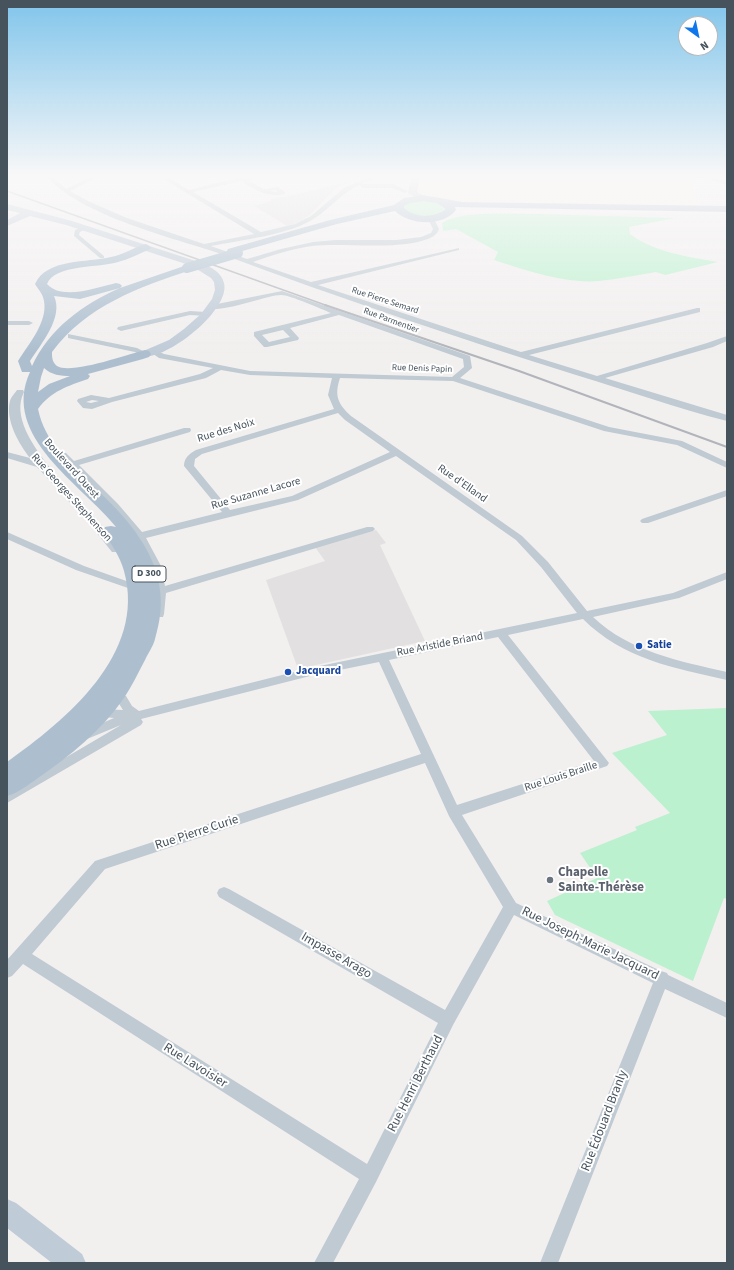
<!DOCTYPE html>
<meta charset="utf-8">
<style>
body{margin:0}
#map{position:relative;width:734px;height:1270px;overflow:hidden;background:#f2efef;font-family:"Source Sans 3",sans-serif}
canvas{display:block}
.frame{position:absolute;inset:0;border:8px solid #46535d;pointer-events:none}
.north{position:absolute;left:678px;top:16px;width:40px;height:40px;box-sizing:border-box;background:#fff;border:1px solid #b5babe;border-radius:50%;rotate:147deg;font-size:11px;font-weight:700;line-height:16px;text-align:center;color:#46535d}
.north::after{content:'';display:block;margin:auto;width:14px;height:18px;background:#1076eb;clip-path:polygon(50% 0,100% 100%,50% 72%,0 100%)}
</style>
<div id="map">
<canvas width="734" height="1270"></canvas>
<div class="frame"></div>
<div class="north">N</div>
</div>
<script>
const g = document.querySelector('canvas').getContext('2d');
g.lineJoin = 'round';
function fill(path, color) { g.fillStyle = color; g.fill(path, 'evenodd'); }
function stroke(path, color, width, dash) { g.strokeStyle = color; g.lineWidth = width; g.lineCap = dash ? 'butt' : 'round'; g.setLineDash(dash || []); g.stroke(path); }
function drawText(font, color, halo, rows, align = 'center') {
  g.font = font + ' "Source Sans 3",sans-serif'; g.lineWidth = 4; g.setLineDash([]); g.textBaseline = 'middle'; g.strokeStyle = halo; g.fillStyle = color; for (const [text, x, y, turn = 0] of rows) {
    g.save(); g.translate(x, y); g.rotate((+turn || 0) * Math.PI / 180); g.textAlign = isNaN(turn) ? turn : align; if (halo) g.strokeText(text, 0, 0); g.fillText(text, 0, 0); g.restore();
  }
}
const commercial = new Path2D(`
 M418,175H697L692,178L694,189L696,199L702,206L454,201L419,194L417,192Z`);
const education = new Path2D(`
 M355,180L336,188L310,215L297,223L287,226L254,206L271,201V199L279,197H285Z
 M376,530L386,543L380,545L425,641L298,669L266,580L325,561L315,547Z`);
const green = new Path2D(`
 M433,200L447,209C435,220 418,216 404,211L403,205L412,201Z
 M540,214L675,218L629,227L630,234C654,252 688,257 718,262L665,275L656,272C637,275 618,279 599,281C565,284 525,270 494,260L498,252L456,229L443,231L442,223C461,210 515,214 540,214Z
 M727,708V899L724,898L693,981L555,915L547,901L597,878L580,853L637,830L635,827L670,813L612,753L667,735L648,711Z`);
const street = new Path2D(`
 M45,175H51L66,189L94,175H102L70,191L88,201L127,218L204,244L254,234L157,175H164L189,190L237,178L232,175H240L244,178L257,175H269L249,181L264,189L278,187L285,192V194C268,198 255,190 241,181L193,192L261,232L295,224L311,216L345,187L375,175H384L362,184H393L408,191L405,193L392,188H362L360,185C342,192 331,208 315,218C290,235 241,240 211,246L247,259L281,249L313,242L335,240H396L421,237L431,233L433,229L429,221L432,217H436L435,221L439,229C438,232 436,234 434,236C407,252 345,242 312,246C292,249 272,255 253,262L311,282L459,248V250L318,285L521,352L697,308H700V312L529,355L597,376L707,343L727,336V341L713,347L605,378L727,415V421C676,408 626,390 576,375C458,338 339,298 224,255C172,237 82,217 45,175ZM275,190L278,192L269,191Z
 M695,175H705L727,181V185Z
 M82,227L87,228L80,232L79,235L104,256V258H100L74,236L75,230Z
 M282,291L470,356L472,368L460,378L609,427L682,441L727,462V468L677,445L604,431L453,381L340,378C334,396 338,404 351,416L522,536L548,562L587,611L673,593L727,572V579L679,598L593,617C630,652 679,661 727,672V680C674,668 623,659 583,619L508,635L609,763L607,766L462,815L516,903L661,971L667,973L668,975L727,1003V1018L665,989L558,1263H540L653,983L514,915L453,1025L376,1182L333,1263H314L359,1179L23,964L12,976L7,978V960L95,861L421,754L379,662L310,676L141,719L143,722L141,725L7,803V792L121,725L87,739L83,741L79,739L77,736L79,733L114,718L94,716L92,713L94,710L98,709L123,710L116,699L118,696L122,695L126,696L132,706L139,711L310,668L577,613L541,567L516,540L396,456L298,500L146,538L161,566L165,586L367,527H373L375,529L373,531L166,593L164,614L163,617H155L154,614C154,606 156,597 155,589C152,536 96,492 60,457L51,456L50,454L51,452L66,453L74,461L184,428H190L191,430L190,432L79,465L118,504L142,532L222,512L184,466C184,458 189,454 196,450L334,409L328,395L332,378L250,375L221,370L206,378L112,402L92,409L83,408L77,401L78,399L91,395L109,398L200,374L213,368L159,358L149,351L153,349L164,354L250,371L452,377L464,367L463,359L339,315L290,328L299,338L298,340L267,347H264L254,336V332L331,313C321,309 290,295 281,295C266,295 218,315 208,307L212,305ZM283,330L290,337L269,342L262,335ZM92,400L99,401L91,403L86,402ZM338,413L345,420L390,452L292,496L230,510L194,466L195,459L202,454ZM498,637L594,761L457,805L389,660ZM425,763L449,816L503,907L445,1010L229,889L224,887L219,889L217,893L219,897L438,1023L367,1164L32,954L105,869Z
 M190,311L206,312L210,314L206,316L190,315L121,331L117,329L118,327Z
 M7,321H29L33,323L29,325H7Z
 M68,334L137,348L149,354L145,356L135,352L68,338Z
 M17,390H23L24,392C0,438 100,513 121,550L120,552H112L88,522L37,467L7,458V452L30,458C19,444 5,420 10,401C11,397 15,393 17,390Z
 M727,490V496L648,523H642L640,521L642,519Z
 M7,532L84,566L132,583L133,585L128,588L76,570L7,539Z`);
const secondary = new Path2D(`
 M412,175H420L417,192L427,198L426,200H420L408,193Z
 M7,204L72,221L202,263C211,267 222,273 224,283C231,310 165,362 141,356L139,354L141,352L169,340L184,329L201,314L212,299L215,290L214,282L211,278L192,266L66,225L30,216L7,226V220L20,213L7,210Z
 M7,1199L16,1203L82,1254L86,1263H52L7,1228Z`);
const primary = new Path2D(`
 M423,195L462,202L727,206V212L455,207L456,210C443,227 409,225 395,211L337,224L232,254L227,251L228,249L330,220L394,205L404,198ZM423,201L437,203L446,209C435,218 415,218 404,208V206L410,203Z
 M146,244L151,247L150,249C139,254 129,259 118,262C100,268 55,264 47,284C62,301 98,287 116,283L120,284L122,286L120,288L187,265L191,266L193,268L191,270C139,287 86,306 52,352C52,357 52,362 57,366C71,375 128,354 145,350L149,351L151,354L149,357L143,359L88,374L90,376L88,379C68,386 51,391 38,409C45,442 69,464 93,486C138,528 176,573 155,639C153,647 148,653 145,660C138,673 132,686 124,698C102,730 70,756 38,778C28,785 18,793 7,796V762C66,720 147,654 124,571C120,556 111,544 103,531L105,527L111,526L116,527C83,485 0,437 30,372H22L18,361C28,345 48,322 44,301C43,294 38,289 35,284C47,258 87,263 111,257C123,255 134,247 146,244ZM120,288C83,304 49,329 32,366L30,361C41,344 64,317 54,296L80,299ZM44,368C51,375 61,376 70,376L49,384L38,392L41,377Z`);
const railFar1 = new Path2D(`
 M7,191L328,306`);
const rail = new Path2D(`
 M325,305L519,371L727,447`);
const primaryBridge = new Path2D(`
 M187,268L238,253`);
const markers = [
 [639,646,4,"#1a4fb4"],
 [288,672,4,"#1a4fb4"],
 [550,880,4,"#6b7280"]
];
const farStreetnames = [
 ["Rue Pierre Semard",385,301,18],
 ["Rue Parmentier",391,321,20],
 ["Rue Denis Papin",422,369,2]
];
const shields = [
 [149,574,34]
];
const shieldNames = [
 ["D 300",149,574]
];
const streetNames = [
 ["Rue des Noix",226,431,-17],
 ["Boulevard Ouest",71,469,48],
 ["Rue d'Elland",462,484,35],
 ["Rue Suzanne Lacore",256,494,-16],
 ["Rue Georges Stephenson",71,498,48],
 ["Rue Aristide Briand",440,645,-11],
 ["Rue Louis Braille",561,777,-18]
];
const transitNames = [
 ["Satie",647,646],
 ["Jacquard",296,672]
];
const nearStreetnames = [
 ["Rue Pierre Curie",197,833,-18],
 ["Rue Joseph-Marie Jacquard",590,944,26],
 ["Impasse Arago",336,956,30],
 ["Rue Lavoisier",195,1066,32],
 ["Rue Henri Berthaud",416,1084,-63],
 ["Rue Édouard Branly",605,1121,-69]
];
const nearWorshipnames = [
 ["Chapelle",558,873],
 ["Sainte-Thérèse",558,888]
];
fill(commercial, '#fdf6e8');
fill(education, '#e3e0e1');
fill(green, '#bbf1ce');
fill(street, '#bfcad2');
fill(secondary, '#bfcbd7');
fill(primary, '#adbfcf');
stroke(railFar1, '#b1b4ba', 1.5);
stroke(rail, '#b1b4ba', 2);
stroke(primaryBridge, '#adbfcf', 10);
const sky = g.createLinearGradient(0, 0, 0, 353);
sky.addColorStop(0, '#81c5eb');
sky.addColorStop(0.5, '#f9f8f8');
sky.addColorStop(1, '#f9f8f800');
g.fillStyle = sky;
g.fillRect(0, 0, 734, 353);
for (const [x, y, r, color] of markers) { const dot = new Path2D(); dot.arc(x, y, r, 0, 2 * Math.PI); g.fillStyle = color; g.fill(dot); stroke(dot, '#fff', 1.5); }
drawText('9px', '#46535d', '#fff', farStreetnames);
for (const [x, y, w] of shields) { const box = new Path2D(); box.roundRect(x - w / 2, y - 8, w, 16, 3); g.fillStyle = '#fff'; g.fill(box); stroke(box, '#46535d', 1); }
drawText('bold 10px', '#46535d', null, shieldNames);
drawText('11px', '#46535d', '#fff', streetNames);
drawText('bold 11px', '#164399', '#fff', transitNames, 'left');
drawText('13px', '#46535d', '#fff', nearStreetnames);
drawText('bold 13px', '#5b616d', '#fff', nearWorshipnames, 'left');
</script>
